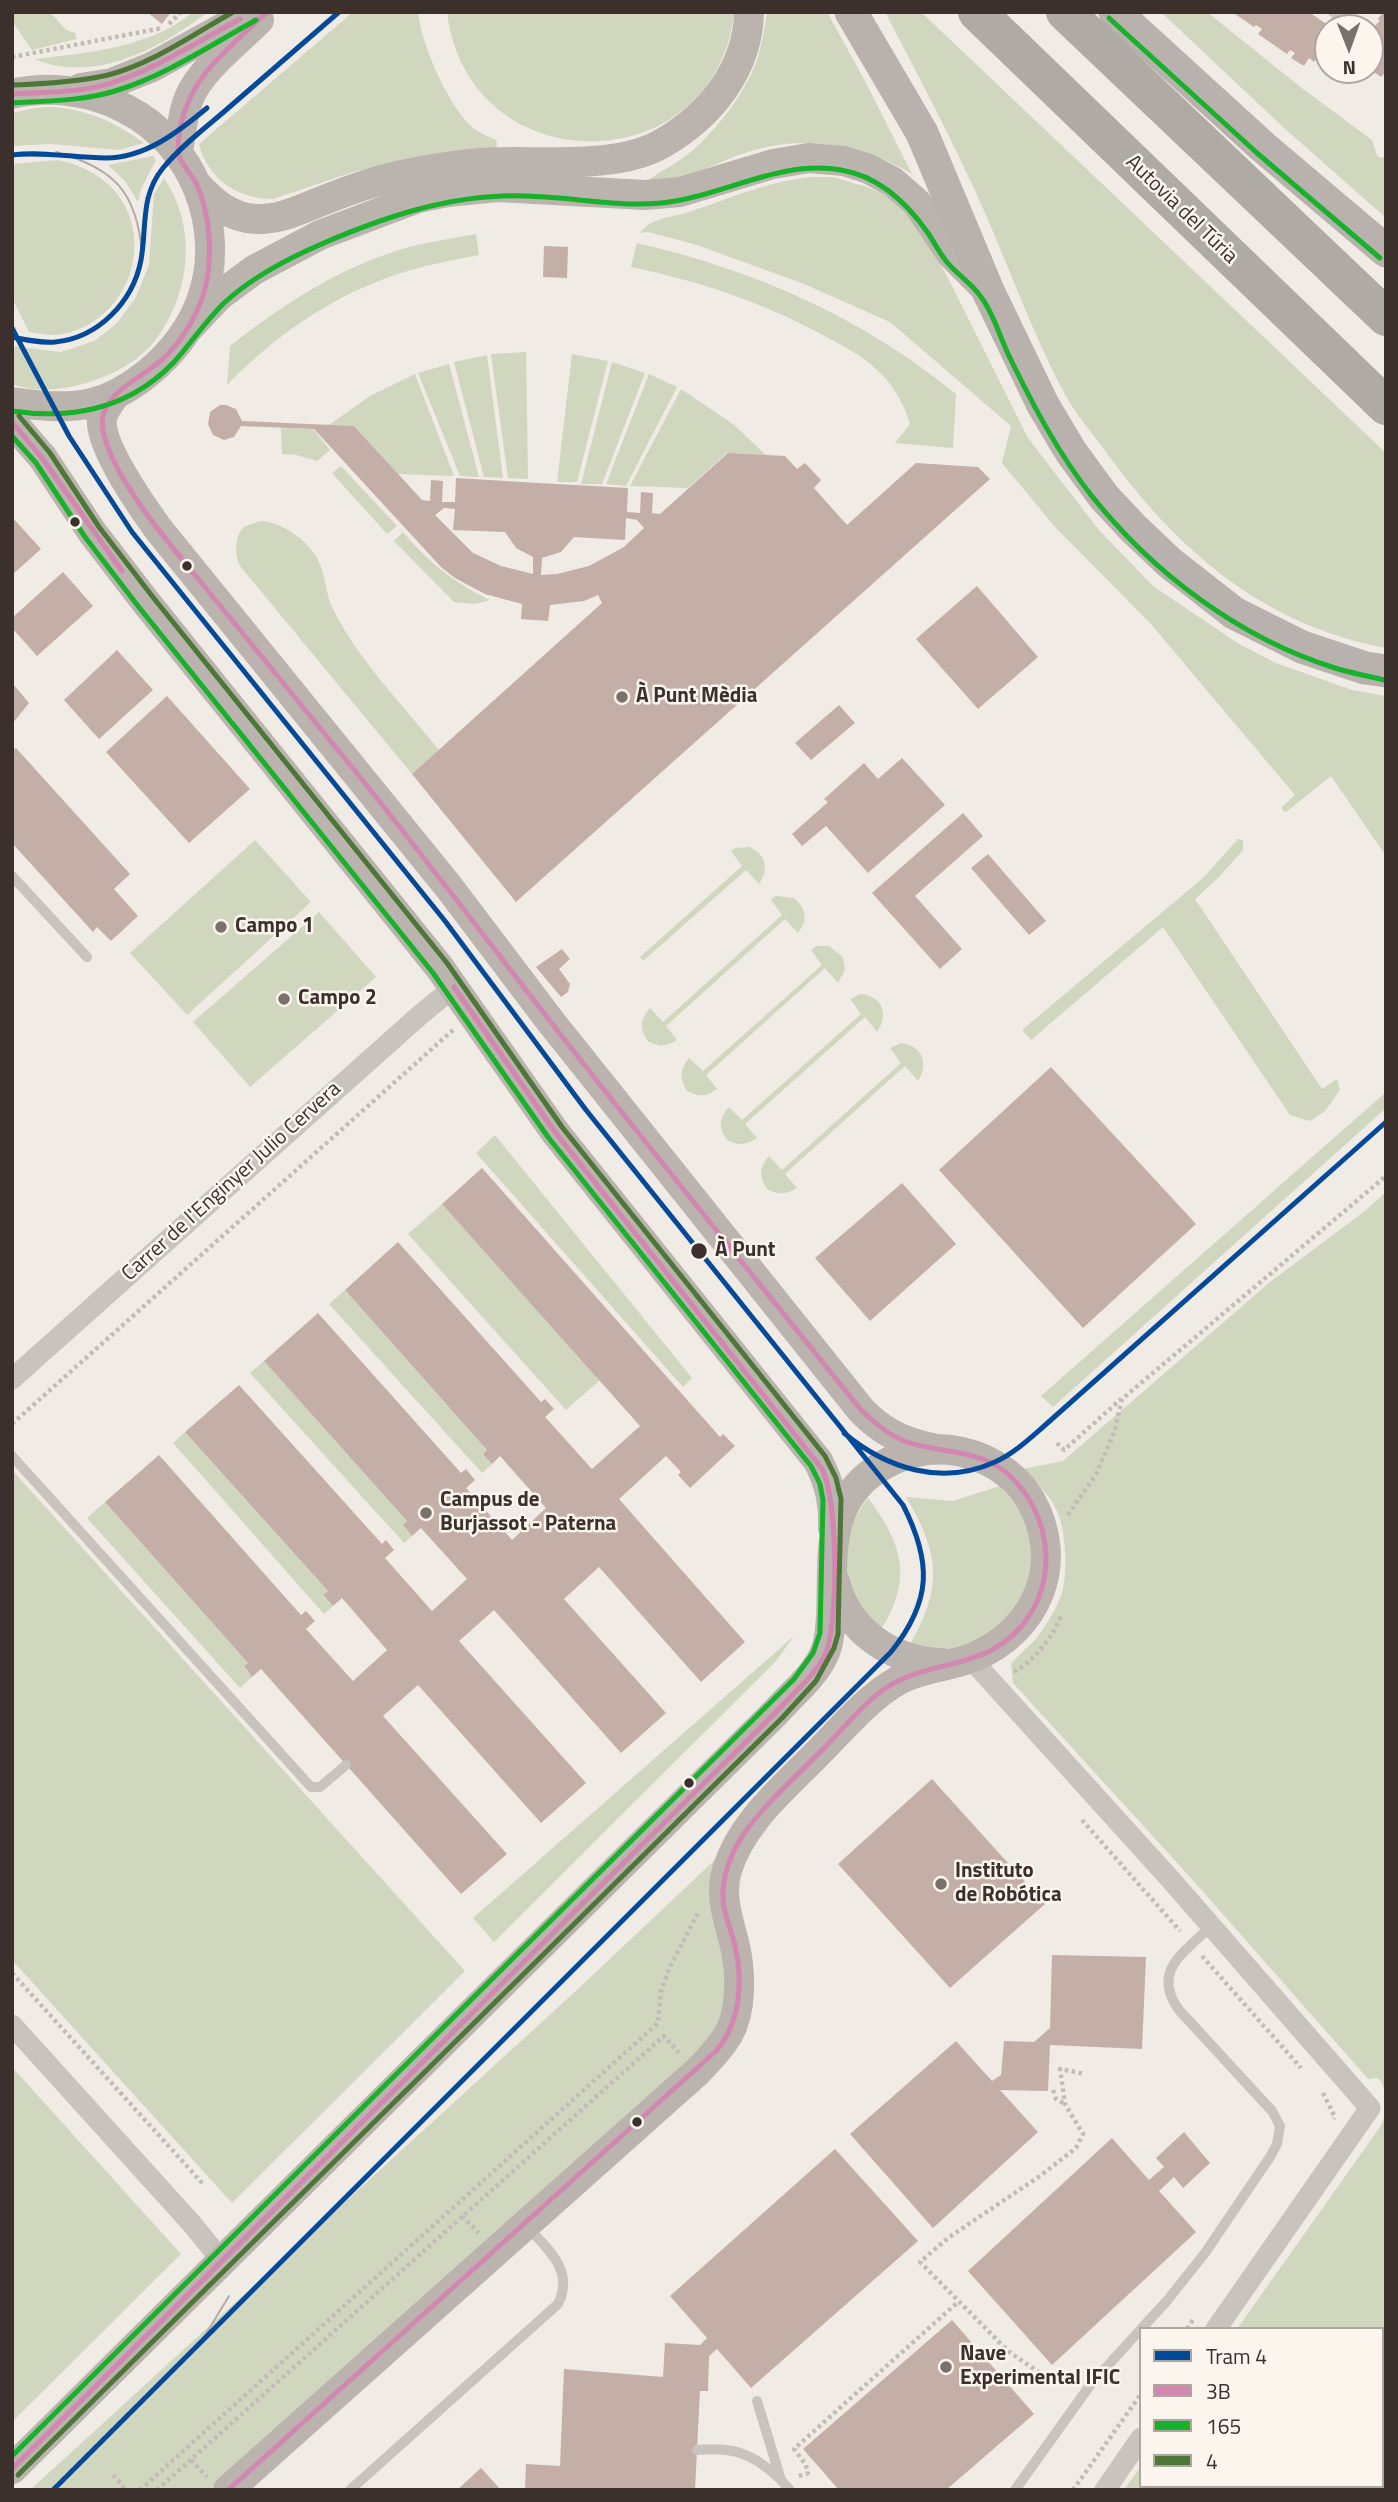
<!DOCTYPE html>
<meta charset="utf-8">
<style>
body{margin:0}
#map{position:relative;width:1398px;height:2502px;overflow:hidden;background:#f0ebe5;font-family:"Titillium Web",sans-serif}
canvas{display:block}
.frame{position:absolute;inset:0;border:14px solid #3b302b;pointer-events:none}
.legend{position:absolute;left:1139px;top:2327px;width:245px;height:161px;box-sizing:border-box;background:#fbf5ee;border:2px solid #aea6a0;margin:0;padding:9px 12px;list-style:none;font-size:21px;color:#3b302b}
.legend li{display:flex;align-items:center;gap:14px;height:35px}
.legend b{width:35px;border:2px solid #aea6a0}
.north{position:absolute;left:1314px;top:14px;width:70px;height:70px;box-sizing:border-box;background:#fbf5ee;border:2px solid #aea6a0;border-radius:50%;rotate:179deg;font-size:19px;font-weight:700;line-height:28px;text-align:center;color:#3b302b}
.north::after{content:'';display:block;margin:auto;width:24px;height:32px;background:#7a716c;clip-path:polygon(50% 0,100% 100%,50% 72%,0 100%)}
</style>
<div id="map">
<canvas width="1398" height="2502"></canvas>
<div class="frame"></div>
<ul class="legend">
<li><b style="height:9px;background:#004a99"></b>Tram 4</li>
<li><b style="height:9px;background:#d386b0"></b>3B</li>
<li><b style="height:9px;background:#18b12a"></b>165</li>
<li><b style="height:9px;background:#4c7737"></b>4</li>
</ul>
<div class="north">N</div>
</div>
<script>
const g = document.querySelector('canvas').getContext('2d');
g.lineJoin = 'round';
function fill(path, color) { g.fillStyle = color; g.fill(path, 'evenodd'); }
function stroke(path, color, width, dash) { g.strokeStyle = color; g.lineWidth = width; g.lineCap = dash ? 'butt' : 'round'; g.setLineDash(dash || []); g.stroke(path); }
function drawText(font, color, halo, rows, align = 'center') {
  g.font = font + ' "Titillium Web",sans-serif'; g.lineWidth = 5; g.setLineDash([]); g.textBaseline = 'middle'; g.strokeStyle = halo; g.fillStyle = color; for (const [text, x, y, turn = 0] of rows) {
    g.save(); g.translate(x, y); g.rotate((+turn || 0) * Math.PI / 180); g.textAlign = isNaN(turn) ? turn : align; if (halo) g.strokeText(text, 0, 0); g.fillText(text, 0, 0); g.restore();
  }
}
const green = new Path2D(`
 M12,12H50L66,30L75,33L77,39L32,50L12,21Z
 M193,12H208C159,49 95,84 34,59C87,53 150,48 193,12Z
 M353,12H418C421,44 450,111 476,130C482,134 489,137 496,140L497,145L495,151L391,164L353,172L273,199C237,199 208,179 199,144Z
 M447,12H734C717,183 468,186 447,12Z
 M767,12H827L865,81L912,174C860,143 803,134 745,153C723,160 701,172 679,178C669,181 657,181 647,181C659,172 674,165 687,155C714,134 746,92 757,60C762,44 765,28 767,12Z
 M885,12H921L1386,453V648C1263,625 1177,550 1106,452C1093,434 1077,416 1066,396C1031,332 1008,263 978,197C949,134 917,73 885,12Z
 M1161,12H1207L1303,89L1372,140L1377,156L1381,158L1386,156V218L1283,127Z
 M53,107C89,110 115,122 144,143L119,150L51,144L12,146V113L35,108Z
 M153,156L156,160L141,189L138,202L125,181L108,165Z
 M58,160C86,166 113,181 126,208C152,262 115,329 56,335C47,335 37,333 29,332L12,298V164Z
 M812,177H833L867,187L882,193L911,215L947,276L1028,438L1098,529L1153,586L1239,644L1276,663L1352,690L1386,696V856L1331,776L1286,812L1282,810V807L1295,795L1150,623L1055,527L1002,463L1011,426L890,322L804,284L697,245L648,232L640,233C651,217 672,218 689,212C731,198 768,181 812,177Z
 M164,178C197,226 191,291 157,338C139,363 105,379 75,386C55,390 32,392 12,384V346L61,352L94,341L116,324L135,299L149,265L154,194Z
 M476,234L479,255C453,260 426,265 401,273C333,295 277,334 227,385L230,346C285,303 344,264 413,246C434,241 455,238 476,234Z
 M637,243C754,270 862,317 956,394L953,448L895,443L910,424C904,404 893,384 877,370C862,355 841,345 823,335C762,302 699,281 631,267Z
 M526,352L528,479L508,478L491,354Z
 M572,354L608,361L577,482H557Z
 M487,355L503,478L484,477L454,362Z
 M612,362L645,373L602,484H581Z
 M449,364L479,477L460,476L418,373Z
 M415,374L454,476L398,474L354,426L329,425L370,396Z
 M649,374L677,387L626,486L606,484Z
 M681,389L733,424L766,455L727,453L688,488L630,486Z
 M281,428L313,429L330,450L317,461L296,455L282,454Z
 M341,466L397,526L387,534L332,473Z
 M261,521C282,522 307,540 317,558C326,573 325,594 333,609C359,661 403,705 439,750L412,774L240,566C235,556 234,535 244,527C249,524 256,523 261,521Z
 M403,532C428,562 455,584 490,600L475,604L454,602L394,541Z
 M1238,839L1243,840V850L1217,879L1195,899L1322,1089L1337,1079L1340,1090L1325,1111L1310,1121L1290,1115L1163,927L1031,1040L1022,1030L1203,878Z
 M255,840L311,902L187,1015L130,953Z
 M749,847C767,855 769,869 759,884L746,870L643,961L640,957L742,866L731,851L736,848Z
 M776,896L794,898C807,909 808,920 798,933L785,919L666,1026L677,1040C666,1047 659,1047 648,1041C639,1029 640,1020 650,1008L663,1022L782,915L771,900Z
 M319,912L376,977L250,1087L193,1022Z
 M816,946H829L843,957L845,970L838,983L825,968L706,1075L717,1089C706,1097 699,1097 687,1091C679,1078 680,1069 689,1058L703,1071L822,965L811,950Z
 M861,994C883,996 889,1015 877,1032L865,1017L745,1124L757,1138C746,1145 738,1146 727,1140C718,1127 719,1118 729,1107L742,1120L861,1014L850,999Z
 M901,1043C923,1046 929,1064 918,1081L905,1066L785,1174L797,1188C786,1195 778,1195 767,1189C759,1177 759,1167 769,1156L782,1170L901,1063L890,1048Z
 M1386,1092V1108L1053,1407L1041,1396Z
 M495,1135L692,1378L683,1387L476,1153Z
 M1386,1192V2098L1382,2082L1377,2078L1368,2079L1191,1878L1013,1683L1011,1664C1019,1654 1030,1646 1038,1636C1047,1624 1058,1606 1062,1593C1068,1573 1066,1530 1057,1511C1049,1494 1036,1482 1023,1469L1063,1461L1270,1282L1366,1210Z
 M442,1204L600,1380L566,1410L408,1234Z
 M345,1290L487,1450L483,1454L492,1464L482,1473L329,1304Z
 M264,1361L407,1521L403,1525L412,1536L404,1543L250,1373Z
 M185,1432L328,1591L323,1596L333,1606L324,1614L173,1443Z
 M12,1470L465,1971L232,2203L12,1960Z
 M1000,1486L1017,1505L1027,1525L1032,1546L1028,1589L1008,1624L963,1650L907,1649C943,1590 941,1555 906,1497L953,1501Z
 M868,1498C904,1546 913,1580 879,1633C869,1618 855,1603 848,1587C836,1559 851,1519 868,1498Z
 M105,1502L248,1663L244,1667L252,1677L240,1688L87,1518Z
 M794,1636L776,1661L494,1942L473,1918Z
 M720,1855L723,1958L729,1984L724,2017L705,2049L642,2101L209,2490H30L578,1989Z
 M12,2067L181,2254L12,2422Z
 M1386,2114V2490H1124L1141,2466V2486H1382V2329H1237L1380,2127Z`);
const building = new Path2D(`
 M147,12H171L162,24Z
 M1236,12H1309L1332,28H1328V43L1314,62L1309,58L1304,66L1291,58L1295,53L1290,50L1287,54L1258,34L1262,29L1256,25L1254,27L1235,14Z
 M1383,12H1386V75L1384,74L1381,77L1370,69V30L1380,21L1378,19Z
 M544,246L568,247L567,278L543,277Z
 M220,405H226L236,409L242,421L354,426L422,500L430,501L431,480L443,481L442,502H455L456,478L538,483L628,488L627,512L640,513L641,492L653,493L652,513L660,514L728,453L785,456L797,469L805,463L821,480L814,488L847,525L916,463L978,467L990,479L516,902L412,774L602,603L598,595L584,601L550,605L548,621L521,619L522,604L485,594L455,578L441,567L314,429L241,426L234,437L224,440L213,435L208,424L210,412ZM444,508L455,509L453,530L505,532L516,548L533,557V574L501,566L473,553L435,515ZM626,518L637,520L644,528L624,547L589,566L557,574L541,575L542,558L561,552L574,537L625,540Z
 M12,517L41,549L12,575Z
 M63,572L93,606L37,656L12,628V618Z
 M977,586L1038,657L978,709L916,639Z
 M117,650L153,690L99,739L64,700Z
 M12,683L29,703L12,724Z
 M167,696L250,789L189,843L106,752Z
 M839,705L855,723L811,760L795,743Z
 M16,748L130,874L114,889L138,916L111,941L97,927L93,932L12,843V751Z
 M902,758L945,805L868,873L826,826L802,846L792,834L828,802L824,799L864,763L878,779Z
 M963,813L983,836L915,896L962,949L940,969L872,893Z
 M988,854L1046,921L1029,935L971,868Z
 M562,949L570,959L559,969L570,984L568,992L561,997L536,967Z
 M1051,1067L1196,1224L1083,1328L939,1170Z
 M482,1168L720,1437L723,1434L735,1446L690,1488L678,1475L681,1472L666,1456L619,1499L745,1642L701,1682L599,1567L564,1599L666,1713L621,1753L494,1610L459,1641L586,1783L541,1823L418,1685L383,1716L507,1854L461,1894L261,1669L252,1677L244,1666L248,1663L105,1502L159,1455L301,1615L306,1611L315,1621L306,1629L353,1681L387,1650L342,1598L333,1606L323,1595L328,1591L185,1432L239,1385L382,1544L386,1540L394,1550L385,1558L432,1611L467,1579L421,1528L412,1536L403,1525L407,1521L264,1361L318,1313L461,1473L466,1469L475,1480L466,1488L512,1540L546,1508L500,1456L492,1464L483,1454L487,1450L345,1290L398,1242L541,1402L545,1399L554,1409L545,1417L592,1469L640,1426L442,1204Z
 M902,1183L956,1244L870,1321L815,1258Z
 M932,1779L1045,1904L950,1988L838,1864Z
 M1052,1955L1146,1957L1142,2049L1050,2045L1048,2091L1000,2090L1038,2132L933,2228L850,2134L956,2041L992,2081L1001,2075L1004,2041L1034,2042L1050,2028Z
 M1184,2132L1210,2163L1183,2188L1174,2177L1159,2191L1196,2232L1052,2365L968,2271L1112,2138L1149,2180L1164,2167L1156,2158Z
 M835,2149L918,2241L751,2388L717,2349L709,2356L708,2391H700L695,2490H525L526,2464L560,2466L564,2369L663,2377L665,2343L700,2345L707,2338L670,2296Z
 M952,2320L1034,2414L946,2490H839L803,2449Z
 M481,2468L501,2490H457Z`);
const path = new Path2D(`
 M169,24L181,12
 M12,57L162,28
 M12,1424L453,1030
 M1057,1443L1064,1450L1121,1399
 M1068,1515L1096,1474L1114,1433L1122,1399L1386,1176
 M1014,1672C1035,1660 1052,1638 1061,1616
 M1082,1820L1180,1931
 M1202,1956L1301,2068
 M12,1973L203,2184
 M1053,2090L1056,2099L1065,2104
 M1323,2093L1335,2117L1334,2119
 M462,2216L479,2233
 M1187,2329L1194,2318
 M1066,2380L1047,2378L1008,2351L920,2262L948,2238L1040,2176L1076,2148L1083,2134L1065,2104L1060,2069L1085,2074
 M191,2460L207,2477
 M113,2475L126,2490
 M799,2476L808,2473L806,2465L794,2449L958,2302
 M140,2490L658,2023L661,1991L670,1967L699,1911
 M157,2490L664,2036L679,2053
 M1073,2490L1141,2394`);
const lane = new Path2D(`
 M1333,12L1346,21
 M12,876L87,957
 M12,1456L311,1787H320L346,1765
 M1141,2329L1166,2302L1205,2253L1270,2157L1277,2144L1280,2126L1272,2111L1179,2010C1151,1971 1184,1953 1210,1927
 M757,2401L781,2480L790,2490
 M697,2450C734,2447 752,2453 779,2478
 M350,2490L558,2304C575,2270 547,2249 526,2225
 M1015,2490L1091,2384L1141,2329`);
const street = new Path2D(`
 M12,1379L420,1015L454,987
 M971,1659L1171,1880L1370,2108L1216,2329
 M12,2025L192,2224L222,2261
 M1105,2490L1141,2438`);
const secondary = new Path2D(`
 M81,88L112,83L152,67L252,12
 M12,94C50,85 93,91 126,109C193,143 228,229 201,301C191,329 171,354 148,373C132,386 112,398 92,403C67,409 37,406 12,402
 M178,152C181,134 182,115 189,98C200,70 237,42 259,20
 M198,186C214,203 231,218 256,219C282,220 303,208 327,199C352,189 380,179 407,174C431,169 456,165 481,163C535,159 616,171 663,143C711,115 748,69 749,12
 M185,332L219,296L254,270L320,235L418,198L447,192L498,187L645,195L680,192L773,164L809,158L844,161L869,169L893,182L917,203L952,255L987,290
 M116,394C111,401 104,409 102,418C98,445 143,508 159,530L448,886L551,1022L861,1410C882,1432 903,1442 932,1448
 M12,422L43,458L92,532L145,601L440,968L555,1132L818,1461C830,1484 834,1503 833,1528
 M835,1582C848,1632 892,1661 942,1663
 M12,2469L776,1712C792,1694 816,1675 825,1652C830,1641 830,1628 831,1616C834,1561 823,1505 877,1469C900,1454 923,1447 951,1450C982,1454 1013,1471 1030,1499C1066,1562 1038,1630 974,1657C950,1667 922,1667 899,1680C865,1699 838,1734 810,1761C778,1793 741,1825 727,1870C719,1896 729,1921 735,1946C741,1973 742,2011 728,2035C720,2048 708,2061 697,2072L228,2490`);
const primary = new Path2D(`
 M851,12L922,133L989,293L1043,405L1071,452L1104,497L1133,528L1170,563L1234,613L1302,647L1365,668L1386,671
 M1115,12L1263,147L1386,251`);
const highway = new Path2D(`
 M977,12L1386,406
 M1065,12L1386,317`);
const tram = new Path2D(`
 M56,152C114,168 137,192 142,253
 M201,2342L229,2296`);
const bus1 = new Path2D(`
 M12,94C45,92 83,93 114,82C159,67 199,41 240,19
 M12,422L42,458L122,571
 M12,2469L776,1712C792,1694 814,1677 825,1655C839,1624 838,1498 822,1469L555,1132L454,987
 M228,2490L716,2051C741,2022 743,1981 735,1945C731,1930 724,1915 723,1899C722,1877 731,1853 743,1835C767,1801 798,1775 826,1746C845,1727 861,1706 883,1690C916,1666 957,1668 992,1650C1059,1613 1063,1524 1008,1474C979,1448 938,1454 904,1441C887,1434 874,1422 861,1410C757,1280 652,1152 550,1021C484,936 419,850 351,766C305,710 259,653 213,597C180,556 112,481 103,430C96,392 146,378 167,355C191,330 208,296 209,262C211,237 207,208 197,185C192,174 182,166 179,155C177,147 179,137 180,129C190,75 230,48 267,12`);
const bus2 = new Path2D(`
 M1109,18L1257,153L1380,258
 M12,103C46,101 83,101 115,91C165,76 211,45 256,20
 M12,411C73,420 130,408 174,362C191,343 205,322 223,304C247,281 278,264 308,250C377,219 450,193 526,196C571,197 616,207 661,203C722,197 779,159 841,170C878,176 907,203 928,233C934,242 939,252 946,261C956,274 972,283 981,297C994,314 1000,338 1010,358C1033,405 1058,453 1091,495C1153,573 1239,638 1335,668C1351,673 1368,676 1384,680
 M12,436L36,463L85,537L138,606L433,973L548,1137L811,1466L820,1484L823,1500L820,1633L813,1653L794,1679L12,2456`);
const bus3 = new Path2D(`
 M12,85C44,84 77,82 108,75C152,64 194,34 233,12
 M18,2475L782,1718L816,1681L834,1648L838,1634L841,1499L836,1478L825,1456L562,1127L447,963L152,596L99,527L50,453L19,416`);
const tram1 = new Path2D(`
 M12,155C44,151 74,158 106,158C145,158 178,132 207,108
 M12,328L69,436L132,532L445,921L586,1110L903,1505C932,1562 932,1601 891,1652L53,2490
 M12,337C26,340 40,343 55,342C98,338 133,302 141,260C147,227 140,196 163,168C181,146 204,129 226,110C263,78 301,45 339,12
 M844,1433C887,1469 942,1486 995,1462C1013,1454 1028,1440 1043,1427L1386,1122`);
const markers = [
 [75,522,6,"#3b302b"],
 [187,566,6,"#3b302b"],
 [622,697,7,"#7a716c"],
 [221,927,7,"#7a716c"],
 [284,999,7,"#7a716c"],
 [699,1251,9,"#3b302b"],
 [426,1513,7,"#7a716c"],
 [689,1783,6,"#3b302b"],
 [941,1884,7,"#7a716c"],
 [637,2122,6,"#3b302b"],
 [946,2367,7,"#7a716c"]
];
const streetNames = [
 ["Autovia del Túria",1181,210,44],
 ["Carrer de l'Enginyer Julio Cervera",232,1182,-42]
];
const poiNames = [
 ["À Punt Mèdia",636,697],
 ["Campo 1",235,927],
 ["Campo 2",298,999],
 ["Campus de",440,1501],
 ["Burjassot - Paterna",440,1525],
 ["Instituto",955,1872],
 ["de Robótica",955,1896],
 ["Nave",960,2355],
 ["Experimental IFIC",960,2379]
];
const stopNames = [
 ["À Punt",715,1251]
];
fill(green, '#d1d6bf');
fill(building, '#c3afa7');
stroke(path, '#c2bbb6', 4.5, [3.5, 3.5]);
stroke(lane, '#c9c3be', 10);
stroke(street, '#c9c3be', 21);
stroke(secondary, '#bab3ae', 30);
stroke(primary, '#b8b1ad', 33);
stroke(highway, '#afaaa4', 38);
stroke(tram, '#b1aca8', 2);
stroke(bus1, '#d386b0', 5);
stroke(bus2, '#18b12a', 5);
stroke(bus3, '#4c7737', 5);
stroke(tram1, '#004a99', 5);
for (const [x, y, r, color] of markers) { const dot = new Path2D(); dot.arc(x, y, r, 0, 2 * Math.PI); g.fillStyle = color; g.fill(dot); stroke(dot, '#fbf5ee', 2.5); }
drawText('21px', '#3b302b', '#fbf5ee', streetNames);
drawText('bold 21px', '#3b302b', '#fbf5ee', poiNames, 'left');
drawText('bold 21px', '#3b302b', '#fbf5ee', stopNames, 'left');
</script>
